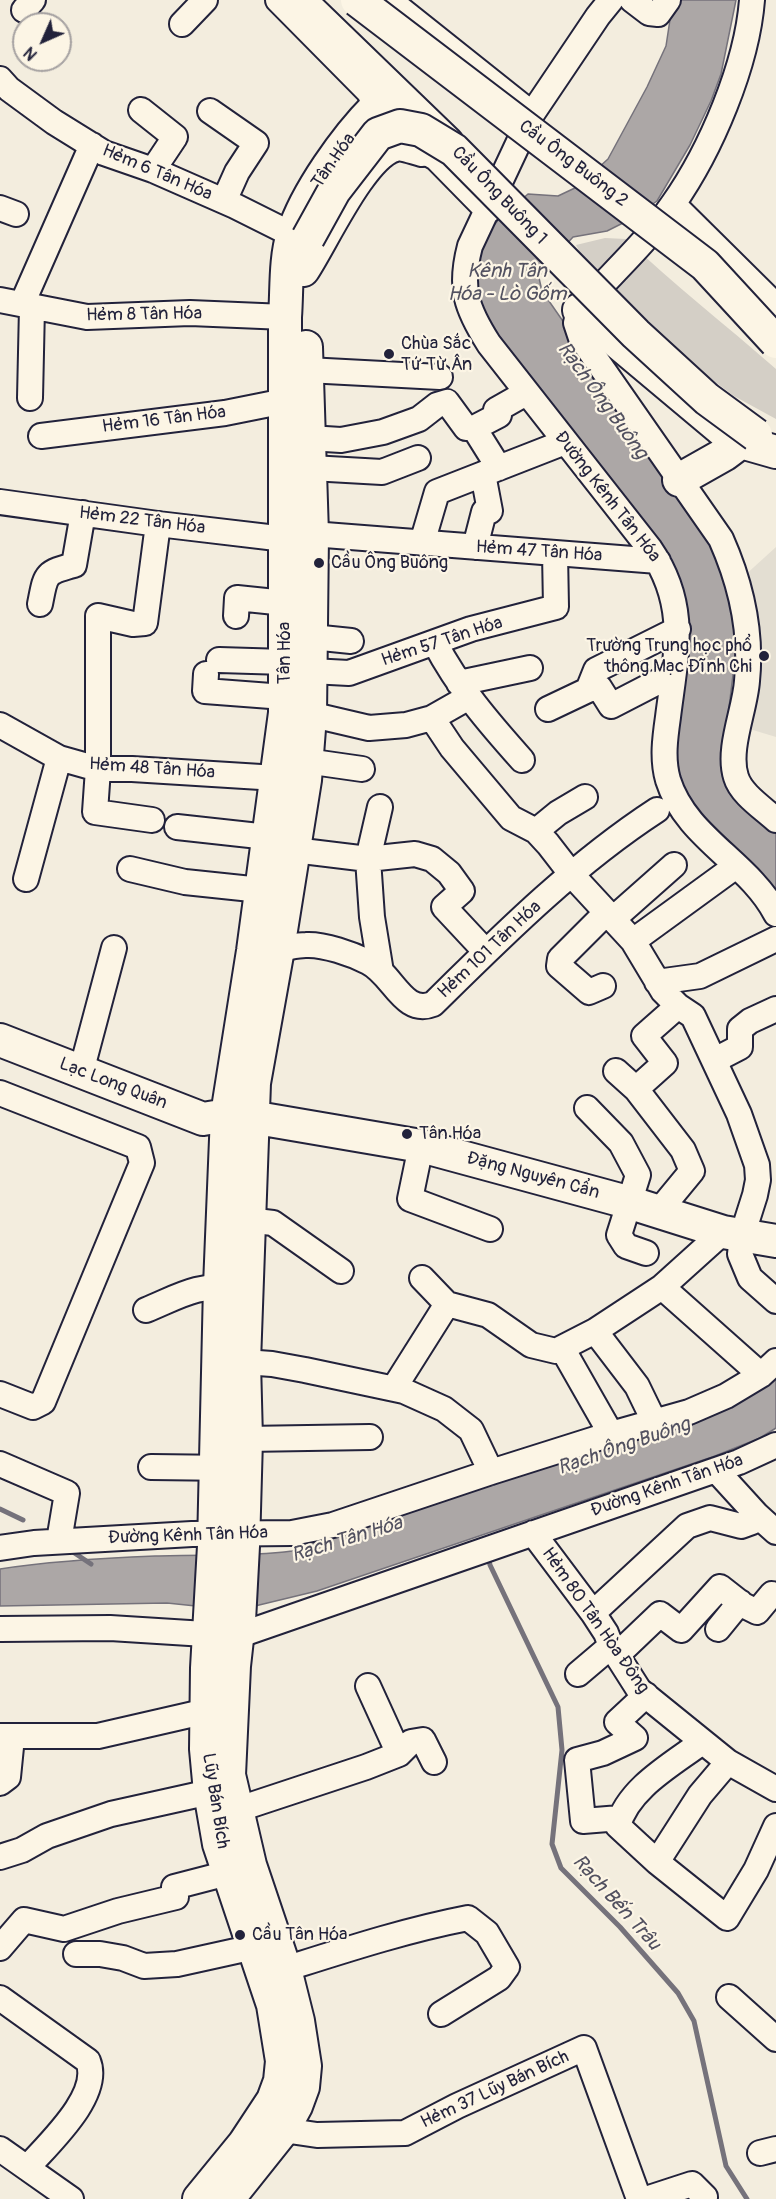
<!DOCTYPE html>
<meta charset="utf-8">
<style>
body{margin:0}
#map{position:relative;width:776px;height:2199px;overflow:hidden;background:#f3edde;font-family:Pangolin,sans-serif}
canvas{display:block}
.north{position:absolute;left:12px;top:12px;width:60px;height:60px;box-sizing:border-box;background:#fcf5e5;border:2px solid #a5a1a1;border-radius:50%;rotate:225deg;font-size:16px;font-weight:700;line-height:24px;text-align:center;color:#22223b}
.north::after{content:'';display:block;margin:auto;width:21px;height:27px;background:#22223b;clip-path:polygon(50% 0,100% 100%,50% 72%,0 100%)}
</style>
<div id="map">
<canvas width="776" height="2199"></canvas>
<div class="north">N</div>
</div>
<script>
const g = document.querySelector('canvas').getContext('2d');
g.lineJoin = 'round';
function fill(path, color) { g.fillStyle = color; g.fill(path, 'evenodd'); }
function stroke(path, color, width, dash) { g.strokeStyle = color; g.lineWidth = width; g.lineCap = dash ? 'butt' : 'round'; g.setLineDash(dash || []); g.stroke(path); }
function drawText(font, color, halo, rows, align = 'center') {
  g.font = font + ' Pangolin,sans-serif'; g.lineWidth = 4.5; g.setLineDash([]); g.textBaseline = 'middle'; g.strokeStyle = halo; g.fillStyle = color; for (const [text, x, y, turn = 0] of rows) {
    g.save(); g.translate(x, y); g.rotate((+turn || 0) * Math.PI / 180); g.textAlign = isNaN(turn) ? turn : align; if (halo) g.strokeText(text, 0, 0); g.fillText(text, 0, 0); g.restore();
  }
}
const built = new Path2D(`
 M776,547V737L743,727V577Z`);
const green = new Path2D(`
 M605,238L626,239C674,285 726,325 776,369V419L734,396L656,338L587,266L576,245Z`);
const water = new Path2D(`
 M673,0H736L721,74L711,101L690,145L657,201L633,218L607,231L573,237L542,271L539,278L542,291L708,530L726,568L738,634L724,748L776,823V895L687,801L675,762L688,630L547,402L479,310L474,290L482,240L499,219L528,194L558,196L577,187L608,159L647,87L666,46Z
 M776,1373V1428L760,1438L715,1456L317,1591L255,1606L215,1608L167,1603L0,1606V1569C51,1561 104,1558 155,1556C201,1554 247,1557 292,1551L702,1412Z`);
const stream = new Path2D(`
 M0,1509L23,1520
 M73,1552L91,1564
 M488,1556L490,1565L558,1707L562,1750L552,1844L561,1868L620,1927L678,1993L694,2021L726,2166L747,2199`);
const minor = new Path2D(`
 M278,0L369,92L376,107L422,150L436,158L488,211
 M389,0L532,114
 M611,0L598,16L532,114L470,246C459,288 466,308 489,344L650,549C689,606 676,653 668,717C665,738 662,759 668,780C686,838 749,862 776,914
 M632,0L649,13L658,14L668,0
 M752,0C747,65 711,150 673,204C647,242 610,275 579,310L576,323L581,338L721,539C741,584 752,632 747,681C745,710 727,749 736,777C741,794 763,808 776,820
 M24,10L33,0
 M182,24L205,0
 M0,79L9,89L54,122L104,153L153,170L235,206L293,235
 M141,110L175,137L153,170
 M210,111L256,143L237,172L224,201
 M673,204L776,306
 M0,208L16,214
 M0,300L87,317L190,313L285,317
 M22,304L92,145
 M307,370L440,377
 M30,398L32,307
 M474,428L499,468
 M41,436L225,413L285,401
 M309,438L341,440L383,432L419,419L437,405L447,402L466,428H474L499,415L496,410L526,393
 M311,468L382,472L418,458
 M0,502L158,524L285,539
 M312,534L658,561
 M422,543L437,492L565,442
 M475,547L484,512L490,511L483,474
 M40,604C46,574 44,573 74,565L83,513
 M236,616L237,598L285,603
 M312,637L351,641
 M435,643C458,687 489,723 522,760
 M219,660L285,662
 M311,671L349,673L471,629L556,607L555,553
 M206,674L205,691L284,697
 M459,683L530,668
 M588,690L599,687L611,706L673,674
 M548,709L588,690L596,670L678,629
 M293,714L322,717L369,728L406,725L432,718L469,697
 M432,718L452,748L511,818L536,831L548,844L572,875L633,941L663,991L678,1006L693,1016L739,1114L757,1165L758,1180L755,1195L742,1236L740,1254L750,1278L776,1301
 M0,725L59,758L98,769H132L277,778
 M306,761L362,769
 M380,807L368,859L372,917L381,972
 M152,820L95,812L98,769V616L133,624L145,623L158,524
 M177,827L268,837
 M536,831L558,813L585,797
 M294,850L368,859L415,854L432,859L449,873L462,891L444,907L486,952
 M130,869L185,882L261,890
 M26,879L59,758
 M613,919L674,865
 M633,941L736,866
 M278,949C287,948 297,945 306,945C324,944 352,954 368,962C393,974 403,1016 433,1004C503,935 574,864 657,810
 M657,982L700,976L776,939
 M603,986L589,992L559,966L560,959L607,912
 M715,1060L740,1047V1029L750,1021L776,1009
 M616,1071L636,1089
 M81,1072L114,948
 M0,1093L138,1147L142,1163L43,1402L33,1407L0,1394
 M587,1108L621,1143L638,1175L619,1235L626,1246L646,1253
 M421,1146L410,1199L490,1229
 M659,1211L692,1171L683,1150L636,1089L665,1063L644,1036L678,1006
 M247,1220L273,1223L341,1271
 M422,1278L447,1304L488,1315L531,1345L556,1351L595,1331L662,1287L723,1232
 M662,1287L761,1375
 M146,1310C178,1297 198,1283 235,1288
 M595,1331L637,1386L654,1421
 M562,1348L611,1434
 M244,1362L272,1364L305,1370L404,1391L444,1409L471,1430L491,1472
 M394,1388L447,1304
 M246,1439L370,1437
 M0,1464L67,1493L59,1541
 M151,1467L233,1468
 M716,1470L757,1515L776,1532
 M533,1533L593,1613L606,1633L611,1646L639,1690L728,1762L776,1789
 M0,1548L34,1543L192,1534L292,1533L333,1525L491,1472L611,1434L689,1412L726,1396L761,1375L776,1361
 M593,1613L687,1526L710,1518L741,1526L752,1522L757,1515
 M0,1629L110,1628L237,1636L739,1462L776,1445
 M718,1629L740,1602
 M617,1655L660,1614L681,1630L720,1587L743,1605L757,1612L772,1594L776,1595
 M578,1674L611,1646
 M368,1686L399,1754
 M0,1736H98L207,1711
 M702,1742C673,1764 628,1788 618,1826L657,1862L727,1918L756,1870L776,1826
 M0,1783L8,1777L12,1737
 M236,1810L366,1767L399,1754L411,1742L423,1740L434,1762
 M620,1818L583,1821L577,1760L603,1753L635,1738L617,1722L646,1695
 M0,1857L22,1850L47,1836L111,1814L210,1792
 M657,1862L700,1795L728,1762
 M0,1948L24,1920L64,1929L118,1911L176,1897L174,1887L228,1873
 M76,1954H100L123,1958L144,1966L177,1964L254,1947
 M285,1969C345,1950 406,1930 468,1918L487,1933L507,1967L499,1978L441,2014
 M729,1997L776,2039
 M0,1998L88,2061C102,2095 49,2143 27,2168
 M283,2130L317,2135L405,2133L457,2106L584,2048L639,2199
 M0,2149L71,2199
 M760,2153L776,2149
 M646,2199L692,2184L705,2197`);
const major = new Path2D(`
 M299,0L447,143
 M303,270C323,240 361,154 395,145C403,143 414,148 422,150
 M579,310L727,434L741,442
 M679,480L725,454L741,442L776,452
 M0,1040L203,1119L227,1115L251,1117L421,1146L631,1203L723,1232L776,1241
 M199,2199L244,2144L273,2100L280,2081L282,2061L273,2005L219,1844L210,1792L206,1749L207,1668L214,1546L220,1286L227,1115L253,951L285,713V317C287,290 285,259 293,234C306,193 346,137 376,107
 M228,2199L283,2130L296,2106L303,2087L305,2066L298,2021L285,1969L250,1865L229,1775L234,1666L239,1621L243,1546L246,1439L244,1362L254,1083L278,949L305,780L310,716L312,534L306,347`);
const majorBridge = new Path2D(`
 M357,0L705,265L776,342
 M308,238L334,191L378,134L400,126L421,130L454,150L636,334L707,399L756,435`);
const markers = [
 [389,354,6,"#22223b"],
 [319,563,6,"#22223b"],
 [764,656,6,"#22223b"],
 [407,1134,6,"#22223b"],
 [240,1935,6,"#22223b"]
];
const streetNames = [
 ["Tân Hóa",334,161,-55],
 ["Cầu Ông Buông 2",573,164,37],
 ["Hẻm 6 Tân Hóa",157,173,23],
 ["Cầu Ông Buông 1",499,196,46],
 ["Hẻm 8 Tân Hóa",144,315,-1],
 ["Hẻm 16 Tân Hóa",164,420,-7],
 ["Đường Kênh Tân Hóa",607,497,52],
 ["Hẻm 22 Tân Hóa",142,521,7],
 ["Hẻm 47 Tân Hóa",539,552,4],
 ["Hẻm 57 Tân Hóa",442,642,-18],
 ["Tân Hóa",285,653,-90],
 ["Hẻm 48 Tân Hóa",152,769,4],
 ["Hẻm 101 Tân Hóa",490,950,-43],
 ["Lạc Long Quân",113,1084,21],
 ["Đặng Nguyên Cẩn",533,1176,15],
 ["Đường Kênh Tân Hóa",667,1486,-19],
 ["Đường Kênh Tân Hóa",188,1536,-2],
 ["Hẻm 80 Tân Hòa Đông",595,1621,55],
 ["Lũy Bán Bích",215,1801,81],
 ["Hẻm 37 Lũy Bán Bích",495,2090,-25]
];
const poiNames = [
 ["Chùa Sắc",401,344],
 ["Tứ Từ Ân",401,365],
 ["Cầu Ông Buông",331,563],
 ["Trường Trung học phổ",752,646,"right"],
 ["thông Mạc Đĩnh Chi",752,667,"right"],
 ["Tân Hóa",419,1134],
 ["Cầu Tân Hóa",252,1935]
];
const waterNames = [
 ["Kênh Tân",507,272],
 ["Hóa - Lò Gốm",507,295],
 ["Rạch Ông Buông",602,401,54],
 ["Rạch Ông Buông",624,1447,-19],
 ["Rạch Tân Hóa",347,1540,-17],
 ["Rạch Bến Trâu",616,1903,48]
];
fill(built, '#e3ded2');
fill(green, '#d4cfc6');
fill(water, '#aca7a6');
stroke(water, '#75727b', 1.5);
stroke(stream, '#75727b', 5);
stroke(minor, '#22223b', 28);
stroke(major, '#22223b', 36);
stroke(minor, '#fcf5e5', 24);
stroke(major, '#fcf5e5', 32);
stroke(majorBridge, '#22223b', 36, []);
stroke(majorBridge, '#fcf5e5', 32);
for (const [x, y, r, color] of markers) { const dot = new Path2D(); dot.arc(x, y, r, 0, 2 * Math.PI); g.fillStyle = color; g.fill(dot); stroke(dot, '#fcf5e5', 2); }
drawText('18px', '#22223b', '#fcf5e5', streetNames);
drawText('18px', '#22223b', '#fcf5e5', poiNames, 'left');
drawText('italic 20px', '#525160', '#fcf5e5', waterNames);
</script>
